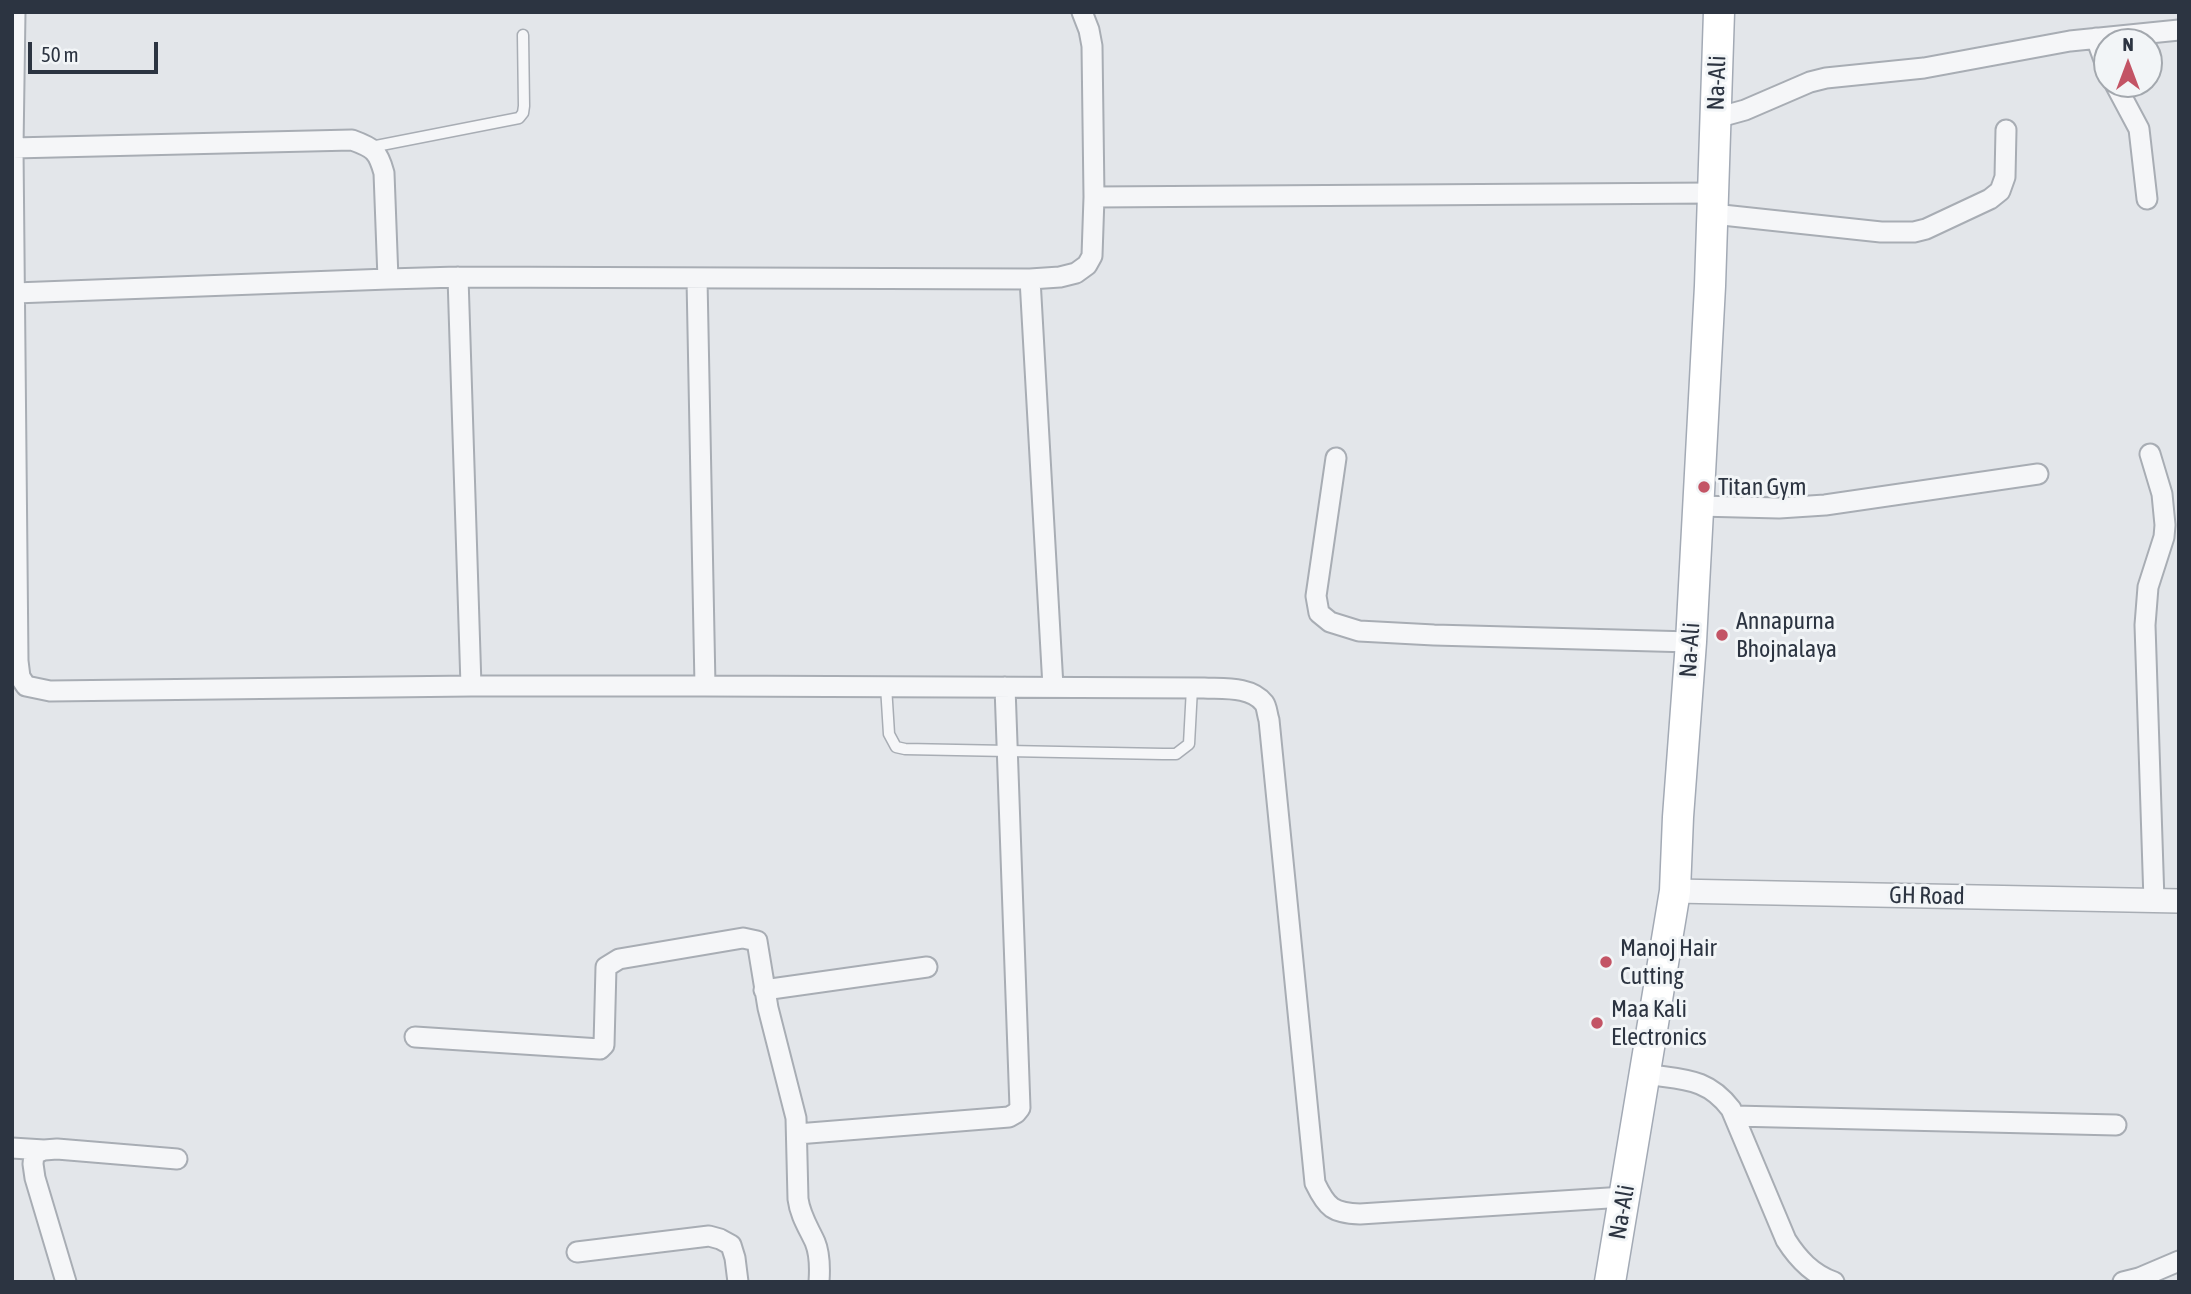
<!DOCTYPE html>
<style>
body{margin:0}
#map{position:relative;width:2191px;height:1294px;overflow:hidden;background:#e3e6ea;font-family:"Asap Condensed",sans-serif}
canvas{display:block}
.frame{position:absolute;inset:0;border:14px solid #2c3441;pointer-events:none}
.north{position:absolute;left:2093px;top:28px;width:70px;height:70px;box-sizing:border-box;background:#f2f5f7;border:2px solid #a3a8ae;border-radius:50%;rotate:0deg;font-size:19px;font-weight:700;line-height:28px;text-align:center;color:#2c3441}
.north::after{content:'';display:block;margin:auto;width:24px;height:32px;background:#c35465;clip-path:polygon(50% 0,100% 100%,50% 72%,0 100%)}
.scale{position:absolute;left:28px;top:42px;width:130px;height:32px;box-sizing:border-box;border:4px solid #2c3441;border-top:0;padding-left:9px;font-size:21px;line-height:24px;white-space:nowrap;color:#2c3441;-webkit-text-stroke:5px #f2f5f7;paint-order:stroke}
</style>
<div id="map">
<canvas width="2191" height="1294"></canvas>
<div class="frame"></div>
<div class="north">N</div>
<div class="scale">50 m</div>
</div>
<script>
const g = document.querySelector('canvas').getContext('2d');
g.lineJoin = 'round';
function stroke(path, color, width, dash) { g.strokeStyle = color; g.lineWidth = width; g.lineCap = dash ? 'butt' : 'round'; g.setLineDash(dash || []); g.stroke(path); }
function drawText(font, color, halo, rows, align = 'center') {
  g.font = font + ' "Asap Condensed",sans-serif'; g.lineWidth = 6; g.setLineDash([]); g.textBaseline = 'middle'; g.strokeStyle = halo; g.fillStyle = color; for (const [text, x, y, turn = 0] of rows) {
    g.save(); g.translate(x, y); g.rotate((+turn || 0) * Math.PI / 180); g.textAlign = isNaN(turn) ? turn : align; if (halo) g.strokeText(text, 0, 0); g.fillText(text, 0, 0); g.restore();
  }
}
const service = new Path2D(`
 M371,147L519,118L523,113L524,106L523,35
 M886,686L889,734L896,747L905,749L1163,754H1176L1189,744L1192,688`);
const minor = new Path2D(`
 M15,12L13,148L352,140C374,148 378,151 384,173L388,279L458,277L1030,279L1060,277L1076,273L1087,265L1092,256L1094,197L1092,46L1089,30L1082,12
 M2096,38L2107,68
 M2115,84L2139,129L2147,199
 M1716,118L1745,110L1810,82L1826,78L1924,68L2070,41L2179,30
 M13,148L18,661L20,677L26,686L50,691L471,686H705
 M1094,197L1713,193
 M1713,214L1881,232H1914L1926,229L1990,199L2000,191L2005,177L2006,130
 M458,277L471,686
 M697,279L705,686L1204,688C1223,689 1251,686 1264,703C1267,707 1267,714 1269,720L1315,1183C1327,1208 1333,1213 1360,1214L1624,1197
 M1030,279L1053,687
 M15,293L388,279
 M2150,454L2162,494L2165,525L2164,537L2148,587L2145,625L2154,901
 M1336,458L1316,596L1319,613L1330,622L1359,631L1434,635L1691,642
 M1698,506L1779,508L1825,505L2038,474
 M764,990L927,967
 M415,1037L600,1049L604,1045L606,967L619,959L743,938L757,941L768,1008L796,1118L798,1199C800,1215 808,1227 815,1242C820,1254 820,1268 819,1282
 M1646,1074C1682,1080 1707,1077 1731,1109L1786,1240C1798,1259 1812,1274 1834,1282
 M1734,1116L2116,1125
 M797,1134L1009,1117L1016,1113L1020,1108L1005,687
 M12,1148L44,1150
 M577,1252L709,1236L720,1239L731,1245L735,1258L738,1282
 M66,1282L35,1178L33,1164L34,1154L44,1150L57,1149L177,1159
 M2123,1282L2139,1278L2179,1261`);
const tertiary = new Path2D(`
 M1675,891L2179,901`);
const primary = new Path2D(`
 M1610,1282L1675,891L1678,817L1691,642L1710,286L1719,12`);
const markers = [
 [1704,487,7,"#c35465"],
 [1722,635,7,"#c35465"],
 [1606,962,7,"#c35465"],
 [1597,1023,7,"#c35465"]
];
const streetNames = [
 ["Na-Ali",1717,83,-88],
 ["Na-Ali",1690,650,-86],
 ["GH Road",1927,896,1],
 ["Na-Ali",1622,1212,-80]
];
const poiNames = [
 ["Titan Gym",1718,487],
 ["Annapurna",1736,621],
 ["Bhojnalaya",1736,649],
 ["Manoj Hair",1620,948],
 ["Cutting",1620,976],
 ["Maa Kali",1611,1009],
 ["Electronics",1611,1037]
];
stroke(service, '#a8adb4', 13);
stroke(minor, '#a8adb4', 23);
stroke(tertiary, '#a8adb4', 26);
stroke(primary, '#a3aab5', 33);
stroke(service, '#f5f6f8', 10);
stroke(minor, '#f5f6f8', 19);
stroke(tertiary, '#f5f6f8', 23);
stroke(primary, '#fff', 30);
for (const [x, y, r, color] of markers) { const dot = new Path2D(); dot.arc(x, y, r, 0, 2 * Math.PI); g.fillStyle = color; g.fill(dot); stroke(dot, '#f2f5f7', 2.5); }
drawText('24px', '#2c3441', '#f2f5f7', streetNames);
drawText('24px', '#2c3441', '#f2f5f7', poiNames, 'left');
</script>
